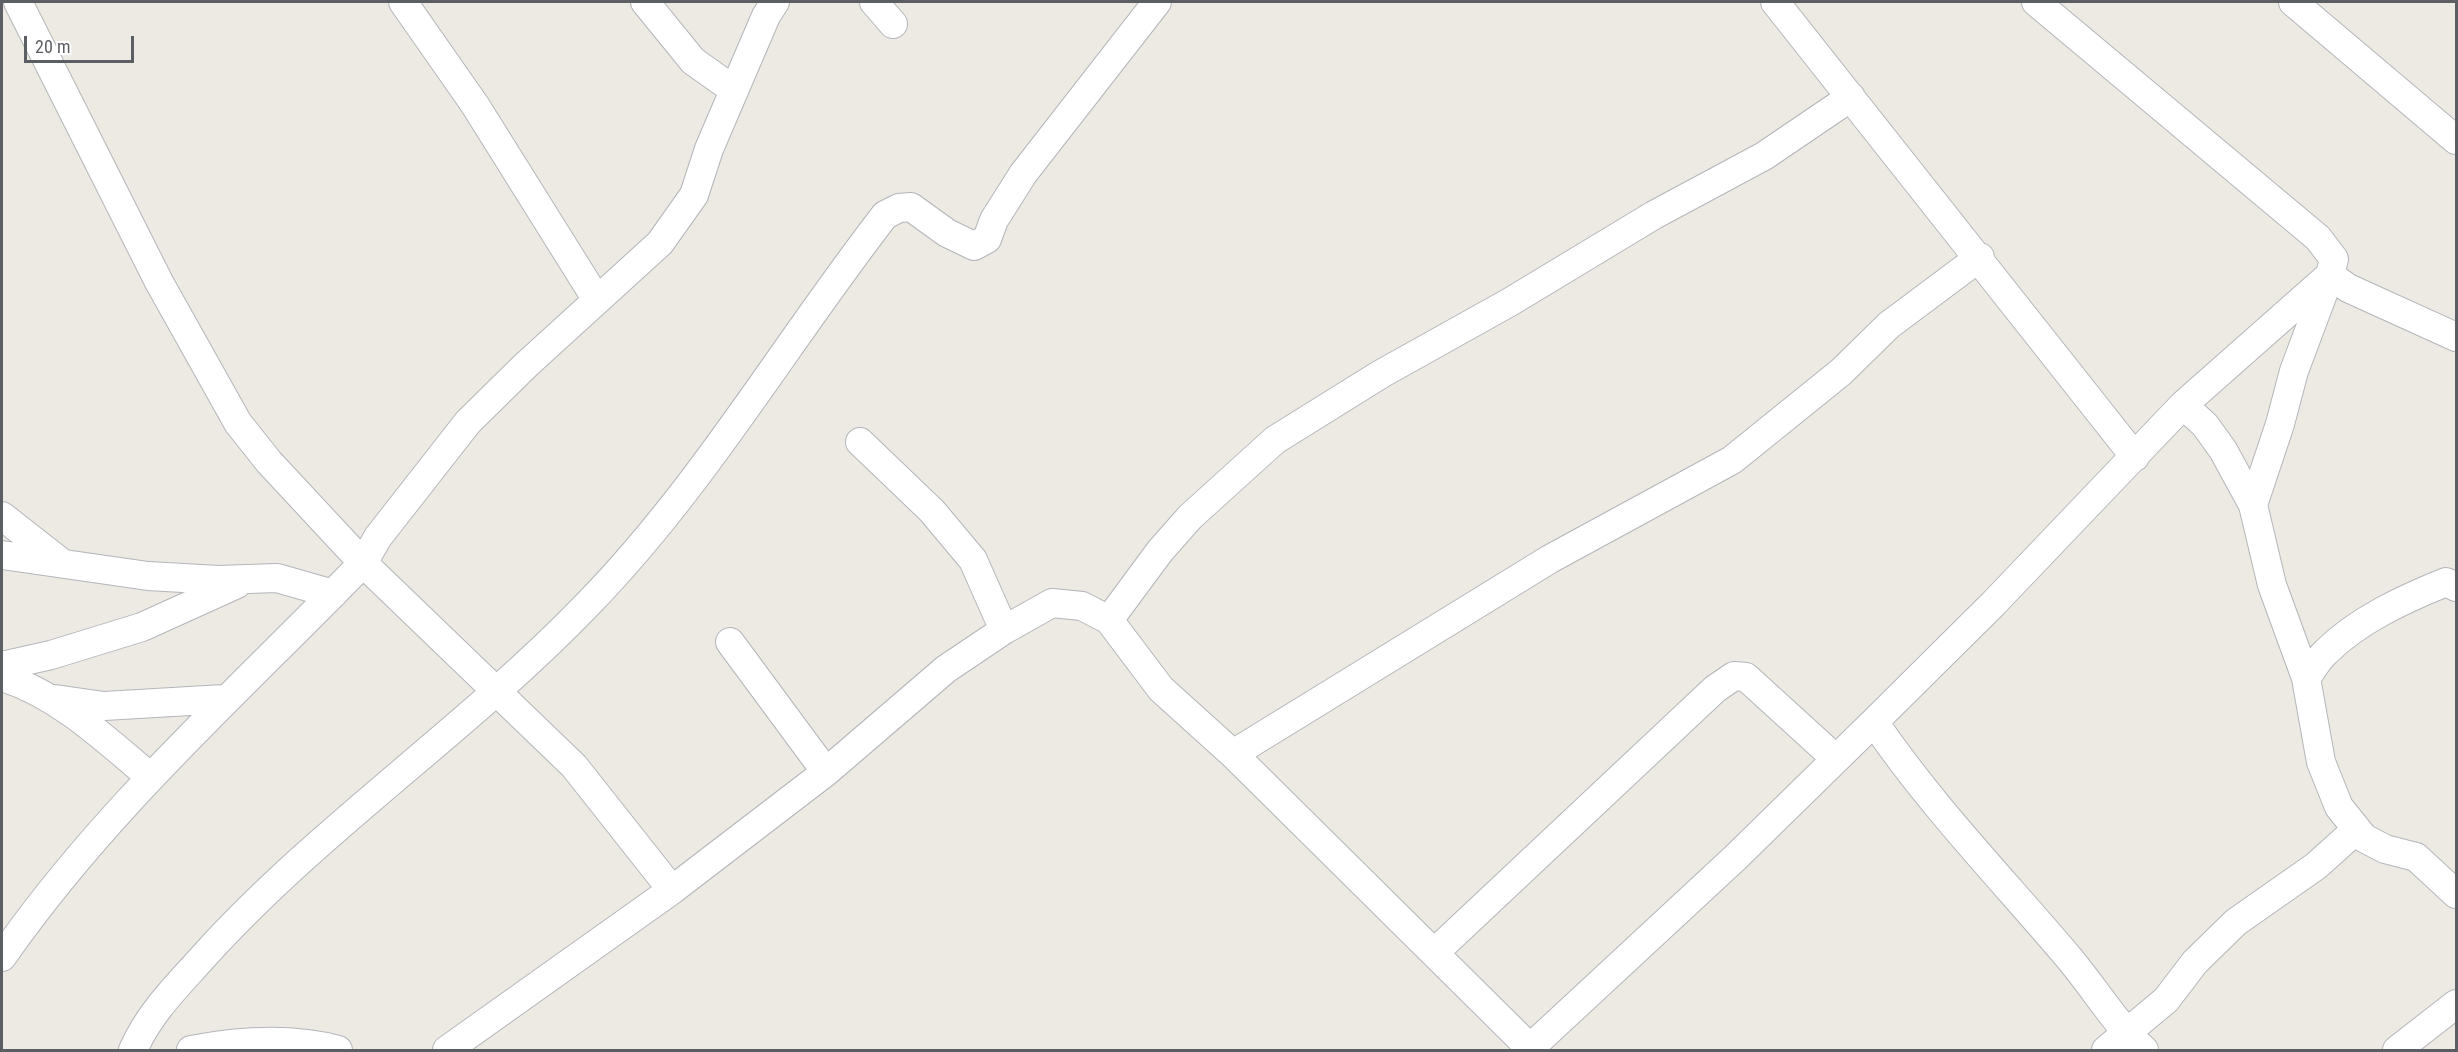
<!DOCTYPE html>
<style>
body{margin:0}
#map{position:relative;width:2458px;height:1052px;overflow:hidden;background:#ede9e3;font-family:"Roboto Condensed",sans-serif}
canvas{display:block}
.frame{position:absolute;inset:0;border:3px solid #5b5f63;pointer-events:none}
.scale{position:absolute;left:24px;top:36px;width:110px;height:27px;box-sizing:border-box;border:3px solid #5b5f63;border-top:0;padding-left:8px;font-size:18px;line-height:21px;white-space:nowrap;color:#5b5f63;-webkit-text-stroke:4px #fff;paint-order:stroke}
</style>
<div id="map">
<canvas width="2458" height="1052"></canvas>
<div class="frame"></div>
<div class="scale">20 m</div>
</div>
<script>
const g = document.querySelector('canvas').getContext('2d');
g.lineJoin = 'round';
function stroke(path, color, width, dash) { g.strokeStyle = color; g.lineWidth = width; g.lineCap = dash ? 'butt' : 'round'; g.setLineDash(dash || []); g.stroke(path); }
const street = new Path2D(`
 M18,2L159,282L238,423L269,462L363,563L574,766L672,890
 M403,2L475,105L597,300
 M645,2L693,61L734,90
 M874,2L893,24
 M1775,2L2135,457
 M2293,2L2456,140
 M2183,405L2205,425L2223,450L2253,505L2272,585L2306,678L2321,762L2339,807L2364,838L2385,849L2416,857L2456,894
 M860,442L932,511L973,560L1004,630
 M2253,505L2280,424L2294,371L2330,275L2348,288L2456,337
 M2,516L62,563
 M2,555L148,576L218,580L277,578L333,594
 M1109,620L1160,551L1190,517L1275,440L1381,374L1510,302L1654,215L1764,156L1851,97
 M730,642L826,772
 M2,666L51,655L142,627L237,584
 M2,677C59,695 104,738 149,776
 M2306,678C2313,669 2318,659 2326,652C2358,620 2404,599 2446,582L2456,587
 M55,699L104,706L224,699
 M1874,722C1932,807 2003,880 2069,958C2095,989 2115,1023 2144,1050
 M1233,754L1550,559L1732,460L1841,372L1889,325L1980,257
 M1434,953L1715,689L1734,676L1746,677L1836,759
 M2,957C106,808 237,693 363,563L378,537L468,422L526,365L660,243L694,195L709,149L766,16L775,2
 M133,1050C150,1012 177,986 204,956C320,828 465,731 585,607C701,489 784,345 885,215L899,208L911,207L947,233L974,246L987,239L994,220L1023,174L1157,2
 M191,1050C239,1041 290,1037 338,1050
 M447,1050L672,890L826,772L946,669L1004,630L1052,603L1082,606L1109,620L1161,689L1233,754L1532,1050
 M1528,1050L1735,858L1874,722L1993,604L2183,405L2330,275L2334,259L2318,238L2036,2
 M2106,1050L2166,1000L2195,962L2236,922L2316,866L2356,830
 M2397,1050L2456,1004`);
stroke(street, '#b3b6b9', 30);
stroke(street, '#fff', 28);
</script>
